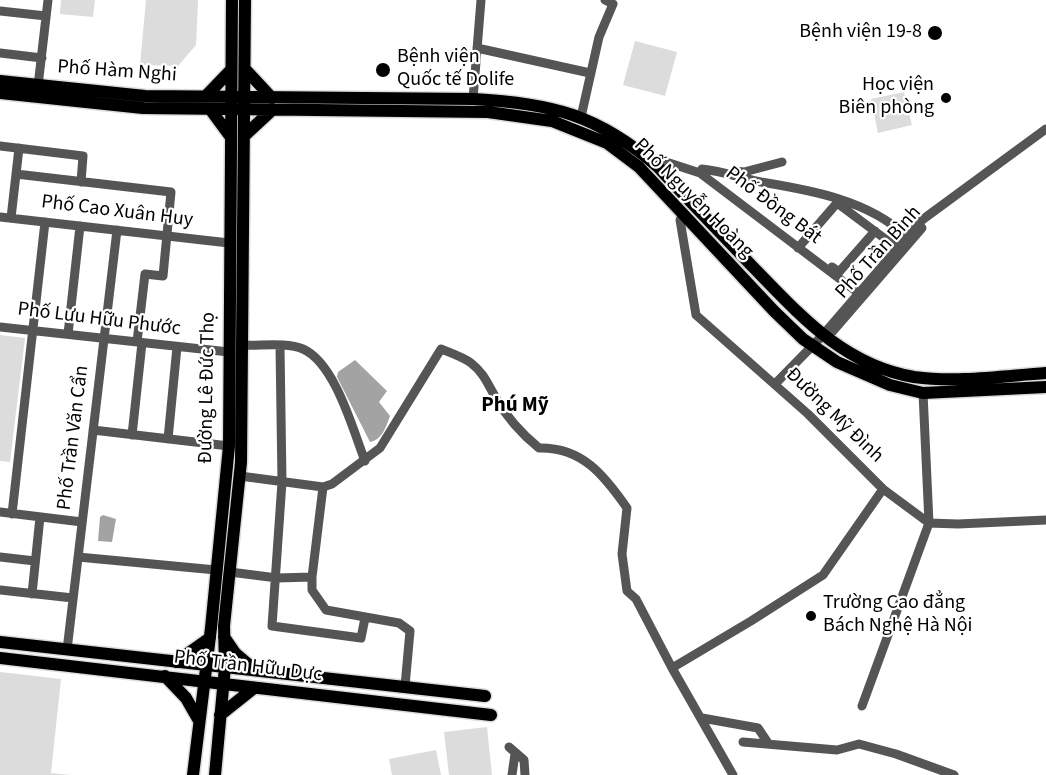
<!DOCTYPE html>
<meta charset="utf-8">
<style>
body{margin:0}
canvas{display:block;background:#fff}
</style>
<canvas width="1046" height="775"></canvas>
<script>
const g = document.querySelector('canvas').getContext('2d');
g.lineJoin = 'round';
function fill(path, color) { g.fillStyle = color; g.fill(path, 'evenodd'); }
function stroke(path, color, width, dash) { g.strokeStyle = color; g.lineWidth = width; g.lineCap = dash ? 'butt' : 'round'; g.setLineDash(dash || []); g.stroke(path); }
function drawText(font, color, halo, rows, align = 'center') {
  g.font = font + ' "Source Sans 3",sans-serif'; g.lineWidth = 4.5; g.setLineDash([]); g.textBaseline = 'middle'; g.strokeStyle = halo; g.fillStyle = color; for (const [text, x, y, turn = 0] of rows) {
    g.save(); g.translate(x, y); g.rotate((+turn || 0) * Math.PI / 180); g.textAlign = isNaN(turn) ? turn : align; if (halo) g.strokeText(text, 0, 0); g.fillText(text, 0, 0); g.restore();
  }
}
const green = new Path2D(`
 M61,0H95L93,17L60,14Z
 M146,0H198L196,45L178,66L140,65Z
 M635,41L677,52L665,96L623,85Z
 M904,92L912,125L878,133L871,99Z
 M0,335L25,338L10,462L0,461Z
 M0,672L61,679L51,773L72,775H0Z
 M487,727L492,775H449L444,732Z
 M436,750L441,775H392L389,759Z`);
const water = new Path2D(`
 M355,360L387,391L379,402L390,416C386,427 382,440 370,442L337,377L338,372Z
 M103,515L116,519L112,542L98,541L100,517Z`);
const minor = new Path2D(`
 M0,11L46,16
 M477,48L590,73
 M0,53L42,58
 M38,86L48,0
 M473,99L481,0
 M581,117L599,37L613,4L605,0
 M0,146L83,156L81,182
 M660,160L700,173L857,292
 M702,169C722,171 741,178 761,182C810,190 868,200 906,236
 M735,171L744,172L782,162
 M16,174L171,192L163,276L145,274L137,342
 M684,213L680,220L696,315L808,414L883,489L929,523L958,524L1046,520
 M0,217L229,243
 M11,218L19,148
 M798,248L837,203L896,247
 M832,267L839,272L875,231
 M0,327L229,352
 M68,334L80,226
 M822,336L833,331L922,228
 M243,345C261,346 286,342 303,349C335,363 353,430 365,461
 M280,346L282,482L272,626L361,638L365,618
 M775,384L822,336L922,220L1046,129
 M93,430L229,446
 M132,435L142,343
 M168,439L177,347
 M240,476L323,487L332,484L380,448L441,349C451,353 463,357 471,363C484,373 488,385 496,398C506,416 523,435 539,448C582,447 604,475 627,508L622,554L627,591L636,599L672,668
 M0,512L82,522
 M12,514L45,222
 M0,557L35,561
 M78,557L216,570
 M230,572L277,578L312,577L323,487
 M312,577V590L326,610L399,623L410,631L405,686
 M0,590L73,598
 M32,594L40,517
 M67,650L117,230
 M862,706L929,523L923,393
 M702,718L758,728L768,743
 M743,742L837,750L859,744L896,754L954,775
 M509,747L524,760L525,775
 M512,775L515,754
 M733,775L672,668L751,621L823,575L883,489`);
const major = new Path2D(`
 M245,69L272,98
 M0,81L145,96L473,99C551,103 599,115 658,167C689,201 721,233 752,266C800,315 843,365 914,377C957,383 1003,376 1046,373
 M0,93L143,108L488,112L552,121L607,143L639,167L774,311L803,339L837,362L890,385L923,393L1046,387
 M205,97L230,71
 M210,109L230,136
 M244,136L271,111
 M224,637L235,653L255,670
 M0,642L485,696
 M0,658L491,715
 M176,662L210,638
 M165,676L186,698L198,719
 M220,715L254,688
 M193,775L211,628L229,446L232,0
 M215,775L225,667L224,626L241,462L245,0`);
const markers = [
 [935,33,8,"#000"],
 [383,70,8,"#000"],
 [946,98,6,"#000"],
 [811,616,6,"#000"]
];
const poiNames = [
 ["Bệnh viện 19-8",922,33],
 ["Bệnh viện",397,58,"left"],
 ["Quốc tế Dolife",397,81,"left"],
 ["Học viện",934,86],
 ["Biên phòng",934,109],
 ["Trường Cao đẳng",823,604,"left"],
 ["Bách Nghệ Hà Nội",823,627,"left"]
];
const streetNames = [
 ["Phố Hàm Nghi",117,72,4],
 ["Phố Nguyễn Hoàng",693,199,45],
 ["Phố Đồng Bát",773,206,37],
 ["Phố Cao Xuân Huy",117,212,7],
 ["Phố Trần Bình",879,253,-48],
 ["Phố Lưu Hữu Phước",99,320,7],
 ["Đường Lê Đức Thọ",208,388,-89],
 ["Đường Mỹ Đình",834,416,44],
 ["Phố Trần Văn Cẩn",74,438,-83],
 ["Phố Trần Hữu Dực",248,667,7]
];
const neighbourhoodNames = [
 ["Phú Mỹ",515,406]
];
fill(green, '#dcdcdc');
fill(water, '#a3a3a3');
stroke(major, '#dbdbdb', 15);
stroke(minor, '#555', 9);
stroke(major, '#000', 12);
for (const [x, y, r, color] of markers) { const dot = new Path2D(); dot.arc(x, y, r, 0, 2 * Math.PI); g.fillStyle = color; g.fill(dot); stroke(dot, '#fff', 2); }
drawText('20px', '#000', '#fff', poiNames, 'right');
drawText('20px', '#000', '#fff', streetNames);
drawText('bold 21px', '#000', '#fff', neighbourhoodNames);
</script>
